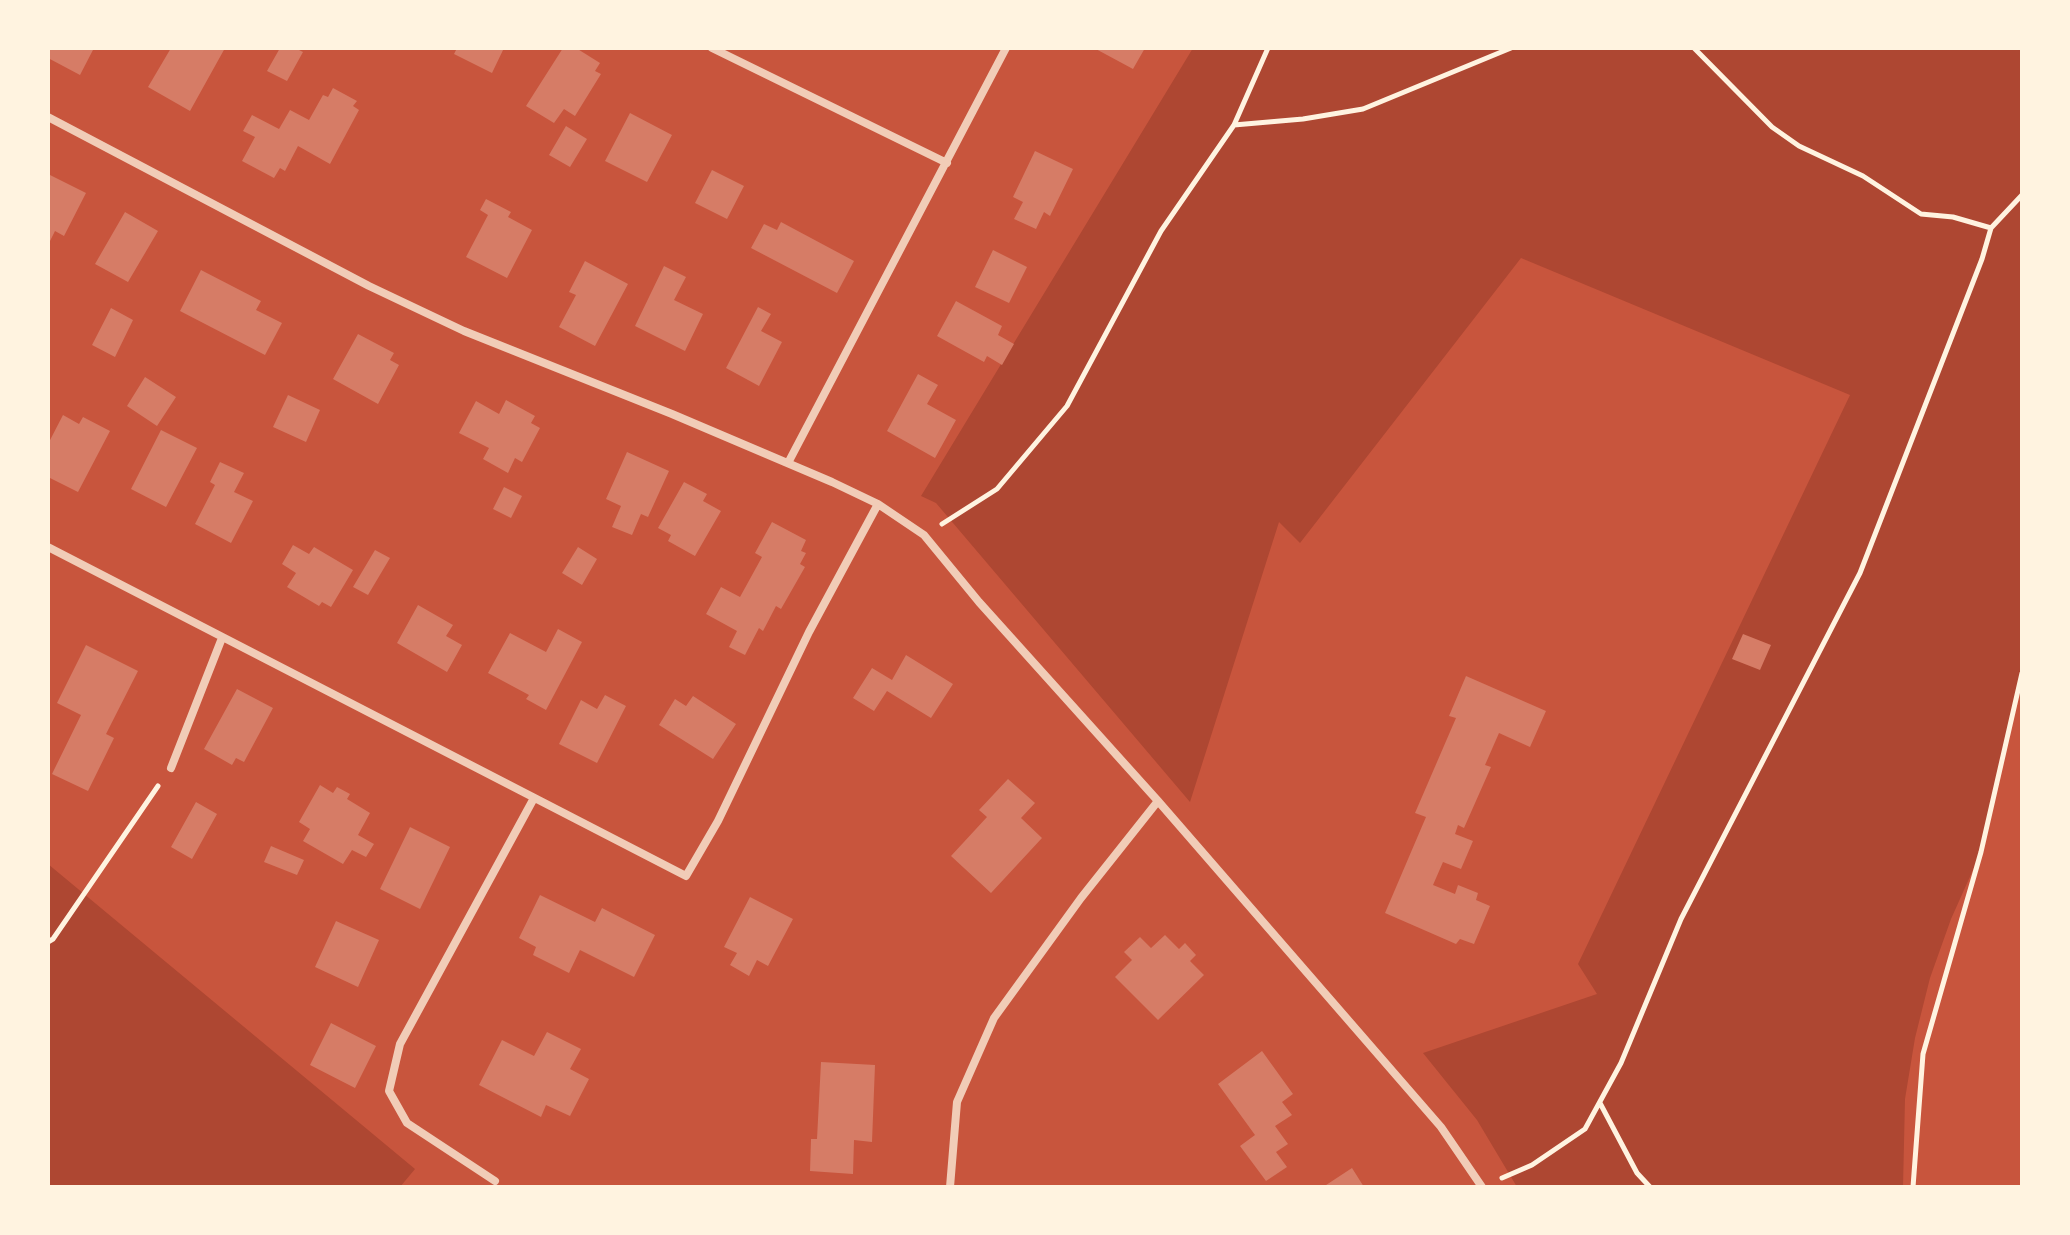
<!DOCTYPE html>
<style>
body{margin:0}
#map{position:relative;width:2070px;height:1235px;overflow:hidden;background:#c8553d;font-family:"PT Sans Narrow",sans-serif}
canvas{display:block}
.frame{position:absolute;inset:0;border:50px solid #fff3e0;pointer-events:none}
</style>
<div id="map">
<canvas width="2070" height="1235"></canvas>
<div class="frame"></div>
</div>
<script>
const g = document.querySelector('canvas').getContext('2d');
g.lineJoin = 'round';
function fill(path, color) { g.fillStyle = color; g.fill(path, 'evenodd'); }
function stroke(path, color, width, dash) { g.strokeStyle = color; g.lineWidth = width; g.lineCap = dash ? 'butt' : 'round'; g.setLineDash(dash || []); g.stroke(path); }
const green = new Path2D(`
 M1193,48H2022V677L1977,861L1951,919L1930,978L1915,1038L1905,1099L1903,1187H1517L1477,1120L1423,1053L1597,994L1578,964L1850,395L1521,258L1300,543L1279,522L1190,802L936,503L921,496Z
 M48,864L415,1169L400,1187H48Z`);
const building = new Path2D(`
 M48,48H94L80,75L48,58Z
 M171,48H225L190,111L148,87Z
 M280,48H295L303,52L287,81L267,71Z
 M457,48H504L492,73L454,54Z
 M563,48H576L600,63L595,71L601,74L575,116L564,109L554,123L526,106Z
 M1094,48H1145L1133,69Z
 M333,88L357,101L353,106L359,110L330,164L298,146L285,171L280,168L274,178L242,161L255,137L243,131L252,115L279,129L290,110L309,120L323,95L328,97Z
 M630,113L672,135L647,182L605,161Z
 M566,126L587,139L570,167L549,155Z
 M1035,151L1073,169L1050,216L1044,212L1036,229L1014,219L1023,202L1013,197Z
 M712,170L744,186L727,219L695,203Z
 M48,174L86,193L64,236L55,231L48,245Z
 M486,199L511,212L508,217L532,230L507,278L466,257L488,215L480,210Z
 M125,212L158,231L128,282L95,264Z
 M781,222L854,261L837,293L751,248L764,224L777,230Z
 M993,250L1027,267L1009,303L975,287Z
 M585,261L628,284L595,346L559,327L576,295L569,292Z
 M664,266L686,277L674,300L703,314L685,351L635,326Z
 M201,270L261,301L256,310L282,323L265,355L180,311Z
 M956,301L1002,326L998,335L1014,344L1002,365L987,356L984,362L937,336Z
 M758,307L771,314L761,331L782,342L759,386L726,368Z
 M111,308L133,320L115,357L92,345Z
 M358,334L394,353L390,360L399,365L378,404L333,379Z
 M918,374L938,385L927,404L956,420L935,458L887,431Z
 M145,377L176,397L157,426L127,406Z
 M288,395L320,410L306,442L273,427Z
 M506,400L535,416L531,423L540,428L522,462L515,458L508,473L483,459L489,448L459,433L476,401L499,414Z
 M63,415L79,424L83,417L110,431L78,492L48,477V444Z
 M161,430L197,448L166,507L131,489Z
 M627,452L669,471L648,517L641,514L632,535L612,527L621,506L606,499Z
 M220,462L244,473L234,492L253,501L231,543L195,524L215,485L210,482Z
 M684,482L707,494L703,501L721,511L695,556L668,541L671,535L658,528Z
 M504,487L522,496L511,518L493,509Z
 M772,522L806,540L801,551L806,553L800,564L805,567L781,609L776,606L763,631L759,628L745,655L729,647L737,631L706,614L721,587L740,597L762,557L755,553Z
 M293,545L309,554L314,547L353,570L331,607L322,602L319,606L287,587L296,573L282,564Z
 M578,547L597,559L582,585L562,573Z
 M375,550L390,558L368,595L353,587Z
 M418,605L453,625L446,636L462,645L447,672L397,643Z
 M558,629L582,642L546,710L526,699L529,695L488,673L510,633L546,652Z
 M1743,634L1771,645L1760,670L1732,659Z
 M86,645L138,671L106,734L114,738L88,791L52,774L81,715L57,703Z
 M906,655L953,684L931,718L887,691L874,711L853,698L872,668L892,680Z
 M1466,676L1546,711L1530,747L1499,733L1485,765L1491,767L1464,828L1458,825L1455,834L1473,841L1461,869L1443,862L1433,885L1455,894L1458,885L1478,893L1476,900L1490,906L1474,944L1460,939L1456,944L1385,913L1426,817L1415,813L1456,718L1449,716Z
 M237,689L273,708L244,762L236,758L232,765L204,749Z
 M605,695L626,706L597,763L559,744L581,700L597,709Z
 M693,696L736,724L713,759L659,725L675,699L686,706Z
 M1008,779L1035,803L1021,818L1042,838L991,893L951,856L987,817L979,810Z
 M320,785L333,793L337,787L350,794L347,799L370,813L358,835L374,844L366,857L352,850L343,864L303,841L310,829L299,822Z
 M196,802L217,814L192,859L171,847Z
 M410,827L450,847L420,909L380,889Z
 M271,846L304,860L297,875L264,862Z
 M540,895L595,922L602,908L655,935L634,977L580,950L569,973L533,955L536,947L519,938Z
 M750,897L793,919L768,966L757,960L749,976L730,965L737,953L724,947Z
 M336,921L379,940L358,987L315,967Z
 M1165,935L1179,949L1185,943L1196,955L1190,961L1204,975L1158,1020L1115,977L1132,960L1124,952L1140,937L1151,948Z
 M331,1023L376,1046L355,1088L310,1065Z
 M547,1032L581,1049L570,1069L589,1079L570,1116L546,1105L541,1117L479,1085L502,1040L534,1056Z
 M1262,1051L1293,1094L1282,1102L1292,1115L1275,1126L1288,1144L1276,1152L1287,1167L1266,1181L1240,1146L1255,1135L1218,1084Z
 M821,1062L875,1065L872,1142L854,1140L853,1174L810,1171L811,1139H817Z
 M1352,1168L1364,1187H1323Z`);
const path = new Path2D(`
 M1694,48L1772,127L1799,146L1863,176L1921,214L1953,217L1991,228L2022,195
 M1234,125L1268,48
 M942,524L997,489L1067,406L1161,231L1234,125L1303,119L1363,109L1511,48
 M48,942L53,939L158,786
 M1600,1103L1637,1173L1650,1187
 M1502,1178L1532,1165L1585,1129L1621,1063L1681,919L1860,573L1982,259L1991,228
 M1913,1187L1923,1054L1981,852L2022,673`);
const minor = new Path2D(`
 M712,48L947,163
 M48,117L369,286L464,331L672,414L832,482L878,504L924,535L979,602L1158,801L1441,1127L1482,1187
 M788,463L1006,48
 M48,547L686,876L718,821L809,632L878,504
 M171,768L222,638
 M495,1181L407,1123L389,1091L400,1044L534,798
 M950,1187L957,1102L994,1018L1081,898L1158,801`);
fill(green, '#ae4732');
fill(building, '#d67c66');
stroke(path, '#fff3e0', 5);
stroke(minor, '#f1ccb7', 8);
</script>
